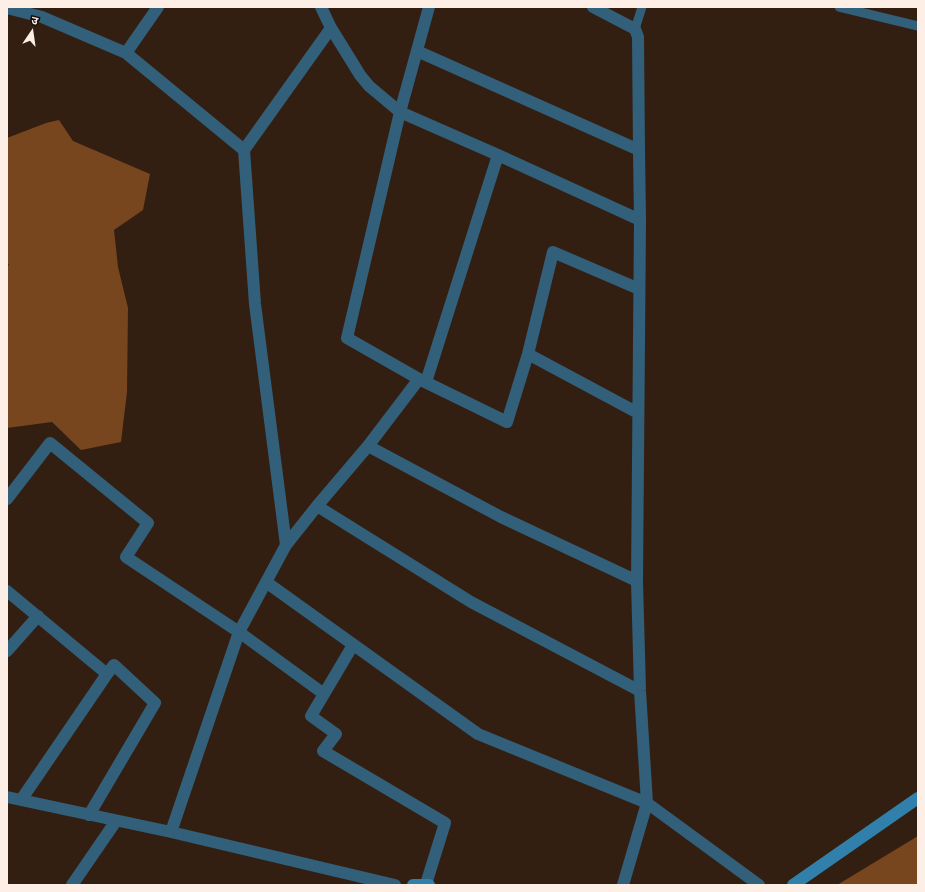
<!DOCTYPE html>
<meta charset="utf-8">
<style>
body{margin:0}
#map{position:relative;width:925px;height:892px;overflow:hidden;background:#331f11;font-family:"Exo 2","Noto Sans Devanagari",sans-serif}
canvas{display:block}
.frame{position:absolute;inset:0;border:8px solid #fdefe5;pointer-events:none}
.north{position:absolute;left:12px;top:12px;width:40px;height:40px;-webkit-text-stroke:3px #140b06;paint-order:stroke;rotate:13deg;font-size:11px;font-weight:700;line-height:16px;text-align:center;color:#fdefe5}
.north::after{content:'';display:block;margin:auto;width:14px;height:18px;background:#fdefe5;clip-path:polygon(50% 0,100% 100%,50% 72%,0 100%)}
</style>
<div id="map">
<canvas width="925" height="892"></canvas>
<div class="frame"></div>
<div class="north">उ</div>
</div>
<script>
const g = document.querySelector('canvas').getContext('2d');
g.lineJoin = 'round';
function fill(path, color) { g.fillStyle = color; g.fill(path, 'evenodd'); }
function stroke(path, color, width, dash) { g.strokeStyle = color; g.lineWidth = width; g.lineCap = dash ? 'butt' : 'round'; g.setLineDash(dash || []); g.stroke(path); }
const water = new Path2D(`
 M59,120L73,141L150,174L143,210L114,230L118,267L128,308L127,392L121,442L81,450L52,422L7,428V267L9,265L7,262V138L46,123Z
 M918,836V885H837Z`);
const lane = new Path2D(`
 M839,7L918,26
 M635,29L642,7`);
const street = new Path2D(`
 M321,7L331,28L360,75L369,86L400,112L498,155L640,220
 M429,7L400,112L347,338L419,379L507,422L528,354L553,252L639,289
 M593,7L635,29L638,37L639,150L640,220L637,581L640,691L647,803L759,885
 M7,8L42,17L126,53L244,150L255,304L286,545
 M417,51L639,150
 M126,53L158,7
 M244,150L331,28
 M528,354L638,413
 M426,382L498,155
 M368,446L501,517L637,581
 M7,499L50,443L148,523L126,557L239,632L324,694
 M317,506L471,602L640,691
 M266,582L478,734L647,803L623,885
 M7,591L107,674
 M353,645L311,716L336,734L323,751L445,823L426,884
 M7,651L38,616
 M7,797L171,832L395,885
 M21,800L107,674L114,665L155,703L89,815
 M171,832L239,632L286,545L317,506L368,446L419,379
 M72,885L116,821`);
const secondary = new Path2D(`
 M413,885H429
 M793,885L918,798`);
fill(water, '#77451e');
stroke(lane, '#32607a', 9);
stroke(street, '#32607a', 12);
stroke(secondary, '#3180ab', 12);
</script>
